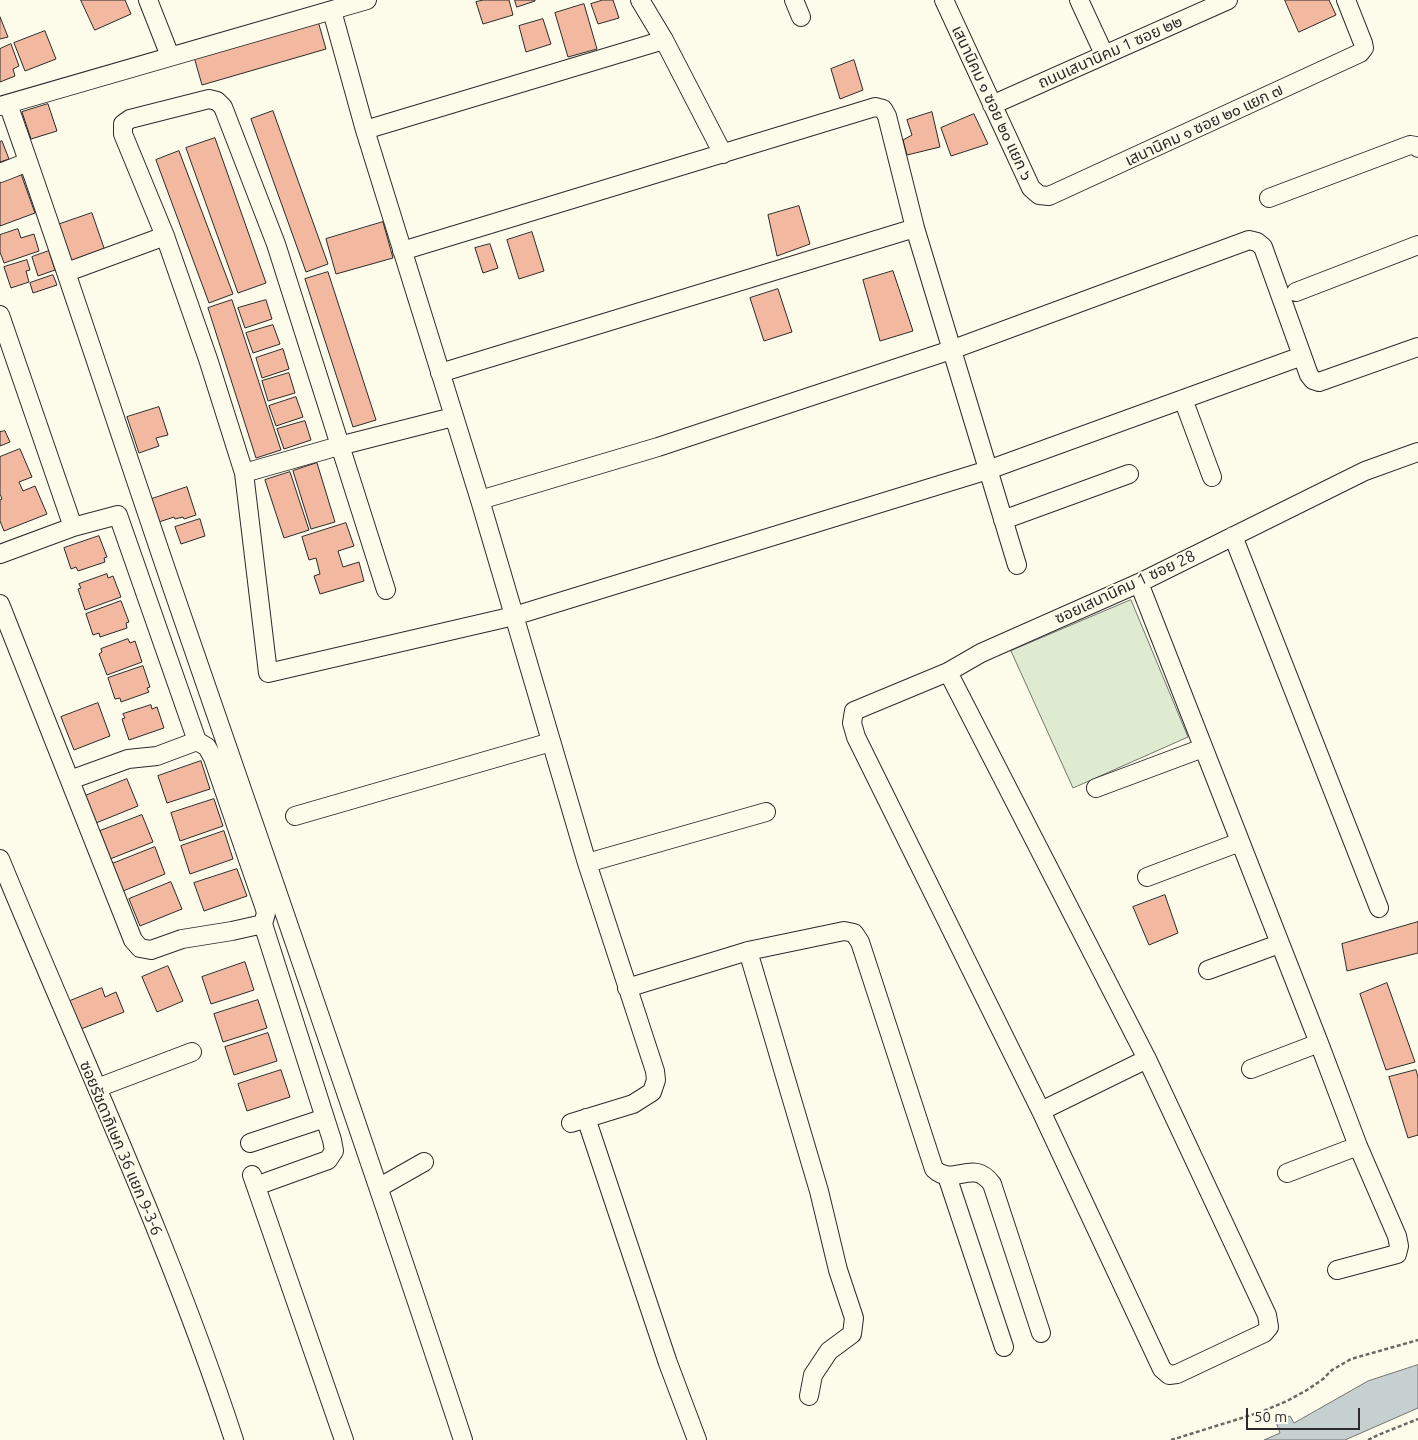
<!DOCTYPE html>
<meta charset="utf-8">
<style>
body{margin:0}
#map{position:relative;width:1418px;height:1440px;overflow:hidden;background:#fdfbea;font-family:Ubuntu,sans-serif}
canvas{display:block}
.scale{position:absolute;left:1246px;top:1408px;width:114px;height:22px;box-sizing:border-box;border:2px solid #2b2b2b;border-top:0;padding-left:6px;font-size:15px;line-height:18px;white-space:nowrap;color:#2b2b2b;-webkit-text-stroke:4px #fdfbea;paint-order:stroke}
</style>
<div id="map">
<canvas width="1418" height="1440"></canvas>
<div class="scale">50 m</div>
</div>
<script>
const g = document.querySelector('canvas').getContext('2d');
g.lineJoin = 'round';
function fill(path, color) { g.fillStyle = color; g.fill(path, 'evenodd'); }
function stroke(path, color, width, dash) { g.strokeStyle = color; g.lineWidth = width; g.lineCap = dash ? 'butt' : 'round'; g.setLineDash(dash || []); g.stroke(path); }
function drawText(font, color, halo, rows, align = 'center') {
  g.font = font + ' Ubuntu,"Noto Sans Thai",sans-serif'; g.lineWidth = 4; g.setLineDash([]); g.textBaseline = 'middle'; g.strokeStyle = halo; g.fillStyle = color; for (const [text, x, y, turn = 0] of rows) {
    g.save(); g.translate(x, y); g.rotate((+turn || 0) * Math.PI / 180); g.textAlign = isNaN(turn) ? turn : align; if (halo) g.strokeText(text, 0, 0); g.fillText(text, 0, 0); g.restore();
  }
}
const green = new Path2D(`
 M1131,600L1188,737L1073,788L1011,651Z`);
const water = new Path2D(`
 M1418,1365V1408L1345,1440H1264L1280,1433L1276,1422L1290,1416L1294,1423L1368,1381Z`);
const building = new Path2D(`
 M81,0H125L131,14L95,30Z
 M484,0H509L513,15L483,24L476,2Z
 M515,0H535V1L517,7Z
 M603,0H613L619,18L598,24L591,4Z
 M1285,0H1329L1336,15L1299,32Z
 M584,4L597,49L568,57L555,13Z
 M0,17L8,37L0,39Z
 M543,19L551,44L526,52L519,26Z
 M318,21L326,49L202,85L194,57Z
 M45,31L56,59L25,71L14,43Z
 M11,44L19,66L13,69L15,76L0,82V49Z
 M854,60L863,90L840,99L831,69Z
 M48,104L57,131L31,139L22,112Z
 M273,111L328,264L306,272L251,119Z
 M932,112L940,147L907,155L903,140L912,135L907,120Z
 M974,114L988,144L951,156L941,128Z
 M215,138L266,283L238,293L186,148Z
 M2,141L9,159L0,162V142Z
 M179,151L233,294L209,303L156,160Z
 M21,174L35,213L0,226V182Z
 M799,206L810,244L777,256L768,215Z
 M92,213L105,251L70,263L57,225Z
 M383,222L393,258L336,274L326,239Z
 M18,229L21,238L34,234L39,251L4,263L0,252V235Z
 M532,232L544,271L519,279L507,240Z
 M490,244L498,268L483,273L475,248Z
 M49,251L55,270L38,276L32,257Z
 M27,260L30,270L26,271L29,282L11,288L4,267Z
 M893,271L913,331L880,341L863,280Z
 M328,272L376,420L353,427L305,279Z
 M53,275L57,285L33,293L30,283Z
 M778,289L792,332L764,341L750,298Z
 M232,300L281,450L256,458L208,308Z
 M266,300L272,319L245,328L238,308Z
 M273,325L280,344L253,353L246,333Z
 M283,349L289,369L262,378L256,358Z
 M289,373L295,393L268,401L262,381Z
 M296,397L303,417L276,426L269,406Z
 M159,407L168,435L156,438L159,446L139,453L127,417Z
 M305,421L311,440L284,449L277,429Z
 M5,431L10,442L0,446V432Z
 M20,449L32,477L19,482L23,491L35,486L47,514L4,531L0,521V500L2,499L0,494V457Z
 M317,463L335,522L311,529L293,471Z
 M290,472L309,530L284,538L265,480Z
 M187,487L196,515L184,519L183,517L175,519L174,517L156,523L149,500Z
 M200,519L205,536L181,544L175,527Z
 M346,523L354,546L338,551L343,567L359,562L364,581L320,594L314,576L320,574L316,558L309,560L302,537Z
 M99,536L107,557L104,558L105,562L78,571L76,567L71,569L64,548Z
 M107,574L108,578L113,576L121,597L85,610L78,589L81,588L79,584Z
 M121,601L129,622L126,623L127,628L100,637L99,633L93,635L86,614Z
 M128,639L130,643L135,641L142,662L107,675L99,654L102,652L101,649Z
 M143,666L150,687L147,688L149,692L121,702L120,698L115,699L108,678Z
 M98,703L110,736L74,750L61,717Z
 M151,705L152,709L157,707L164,728L129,740L122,719L125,718L123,714Z
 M201,761L210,789L167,803L158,776Z
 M127,779L138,806L96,823L85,796Z
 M214,799L223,826L180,841L171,813Z
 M142,815L153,842L110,859L100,831Z
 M224,831L233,859L190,874L181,846Z
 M155,847L165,874L123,891L112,864Z
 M237,869L247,896L204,911L194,883Z
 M171,882L182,909L140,926L129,899Z
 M1165,895L1178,933L1149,945L1133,907Z
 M1418,922V953L1347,971L1342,944Z
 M245,962L254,990L211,1004L202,977Z
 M168,966L183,1001L157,1012L142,977Z
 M1387,983L1415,1062L1386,1070L1360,994Z
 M102,988L105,997L116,992L124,1012L81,1029L70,1001Z
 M258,1000L267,1028L223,1042L214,1014Z
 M268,1033L277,1061L234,1075L225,1047Z
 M281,1070L290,1097L247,1111L238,1084Z
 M1416,1070L1418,1077V1135L1408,1138L1389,1077Z`);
const path = new Path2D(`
 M1171,1440L1261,1412L1287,1401L1307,1390L1323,1379L1332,1370L1351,1359L1418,1340
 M1368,1440L1378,1435L1418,1419`);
const minor = new Path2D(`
 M148,0L170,56
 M640,0L664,40L723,154
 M794,0L801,17
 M944,0L1031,188L1039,195L1049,196L1360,53L1364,48L1363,43L1346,0
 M1079,0L1104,54
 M332,11L365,130L480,500L587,863L655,1071L656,1080L652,1092L633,1104L571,1123
 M8,104C65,265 117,426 172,587C270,871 369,1155 463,1440
 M992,105L1228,0
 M0,106L367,0
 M365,130L664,40
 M0,173L28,162
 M1269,198L1410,145L1416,146L1418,148
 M402,251L875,107L883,109L887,116L915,228L1017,565
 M67,272L165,236
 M1296,292L1418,245
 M0,315L73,527L0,554
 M440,373L915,228
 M1183,399L1212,477
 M244,473L339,446L453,417
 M480,500L658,447L951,350L1249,240L1257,242L1263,247L1309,375L1313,380L1319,382L1418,347
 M1003,520L1129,474
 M73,527L118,515L197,741L207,747L213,758L264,906L266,913L263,924L332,1140L334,1151L328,1160L264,1183
 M1233,536L1379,908
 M1139,583L1319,1043L1358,1146L1397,1236L1399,1246L1397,1254L1337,1270
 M386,590L276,244L223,107L217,101L209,99L130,119L123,124V134L165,236L208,359L244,473L268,673L514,616L988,470L1302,356
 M0,604L133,940L140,948L151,950L182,939L232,931L263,924
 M948,672L1147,1059L1267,1315L1269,1327L1264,1333L1177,1374L1169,1375L1162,1369L1041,1111L856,737L852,723L854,711L948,672L981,653L1139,583L1365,471L1418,452
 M70,780L128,759L157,756L197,741
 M1096,788L1203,748
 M295,816L551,742
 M0,859C79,1052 169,1241 234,1440
 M587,863L766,812
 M1147,877L1240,842
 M748,951L819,1191L838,1270L854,1318L852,1334L829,1351L813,1375L809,1396
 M1208,970L1279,944
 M627,988L748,951L844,931L854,933L860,942L934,1169C954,1188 972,1157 992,1184L1041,1333
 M1251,1069L1319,1043
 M97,1088L192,1052
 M1041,1111L1147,1059
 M586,1118L668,1363L697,1440
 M250,1143L325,1118
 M1287,1173L1358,1146
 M252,1175L344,1440
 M947,1176L1004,1347
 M380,1187L424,1162`);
const streetNames = [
 ["ถนนเสนานิคม 1 ซอย ๒๒",1110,52,-24],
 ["เสนานิคม ๑ ซอย ๒๐ แยก ๖",992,103,65],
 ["เสนานิคม ๑ ซอย ๒๐ แยก ๗",1204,125,-25],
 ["ซอยเสนานิคม 1 ซอย 28",1125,587,-25],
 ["ซอยรัชดาภิเษก 36 แยก 9-3-6",121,1148,67]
];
fill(green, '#deebd1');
stroke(green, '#74746e', 1);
fill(water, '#c7d0d0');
stroke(water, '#74746e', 1);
fill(building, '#f2b8a0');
stroke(building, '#2b2b2b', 1);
stroke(minor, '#2b2b2b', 20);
stroke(path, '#6a6964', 2.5, [4, 2.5]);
stroke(minor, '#fdfbea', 18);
drawText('16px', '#2b2b2b', '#fdfbea', streetNames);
</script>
